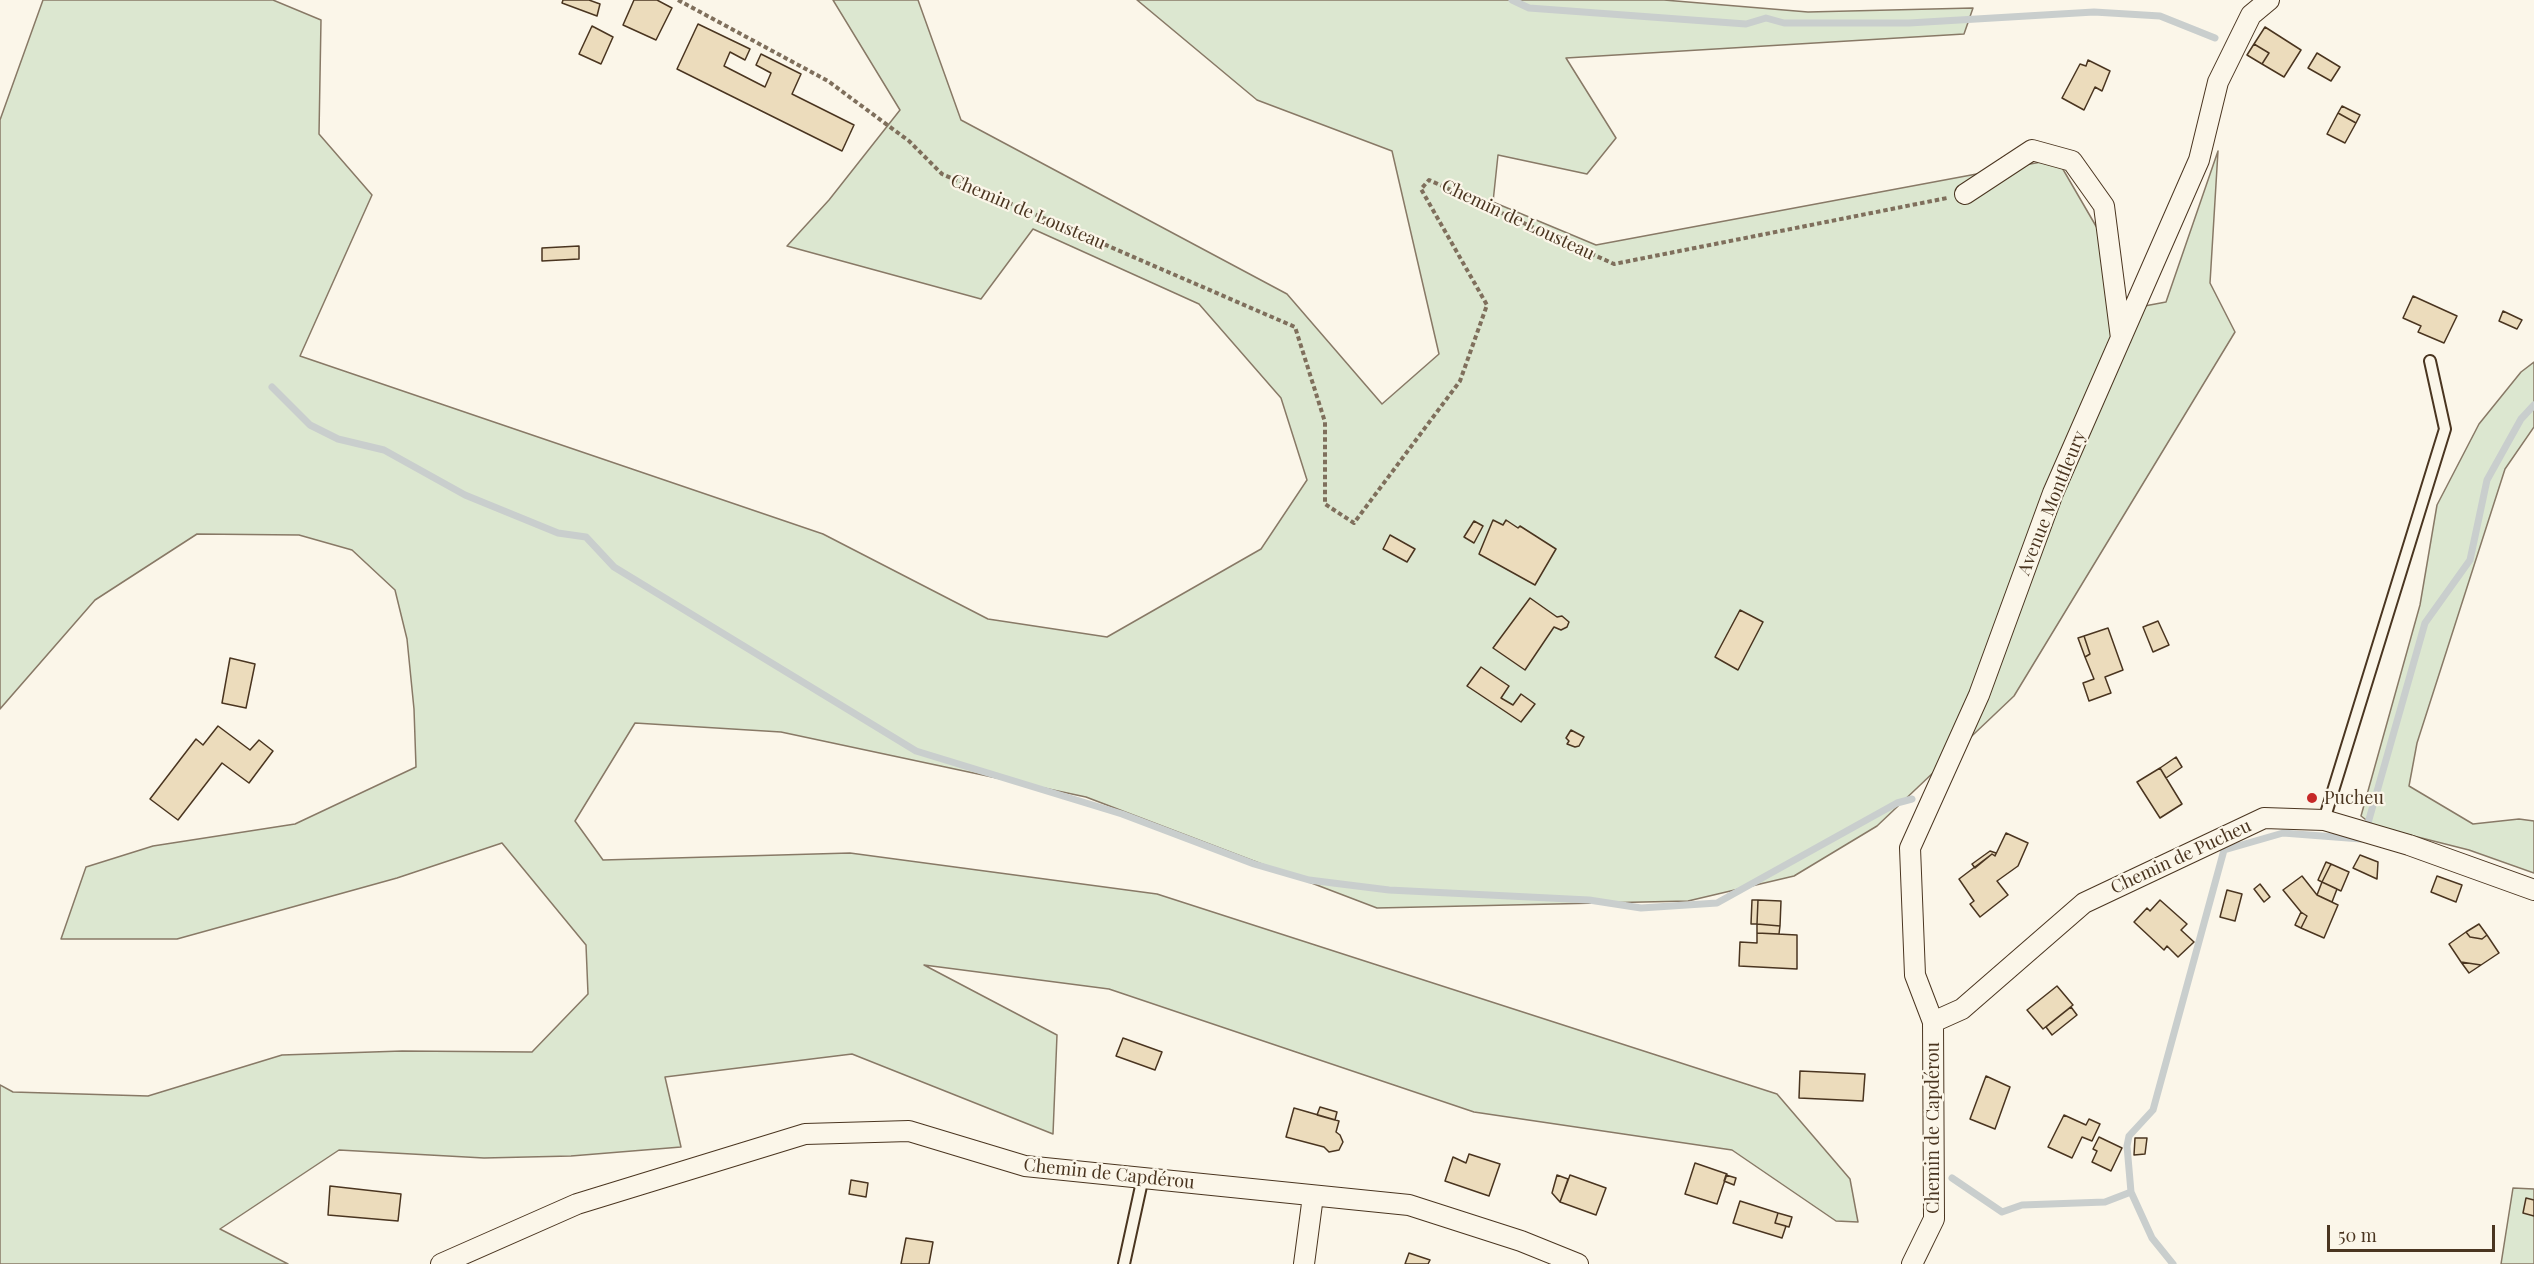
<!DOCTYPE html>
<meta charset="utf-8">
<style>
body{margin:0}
#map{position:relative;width:2534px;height:1264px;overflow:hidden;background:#fbf6e9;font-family:"Playfair Display",serif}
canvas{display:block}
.scale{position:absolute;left:2327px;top:1225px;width:168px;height:27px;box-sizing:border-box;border:3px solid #4a3520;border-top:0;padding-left:8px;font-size:18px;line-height:21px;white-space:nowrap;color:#4a3520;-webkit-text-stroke:4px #fbf6e9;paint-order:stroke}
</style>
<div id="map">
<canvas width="2534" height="1264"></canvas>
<div class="scale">50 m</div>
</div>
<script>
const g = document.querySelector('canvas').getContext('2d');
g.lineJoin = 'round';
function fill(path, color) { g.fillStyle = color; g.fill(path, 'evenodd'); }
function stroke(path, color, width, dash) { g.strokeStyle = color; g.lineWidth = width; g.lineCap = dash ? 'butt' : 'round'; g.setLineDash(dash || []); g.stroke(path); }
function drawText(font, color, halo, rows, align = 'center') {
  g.font = font + ' "Playfair Display",serif'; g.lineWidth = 4.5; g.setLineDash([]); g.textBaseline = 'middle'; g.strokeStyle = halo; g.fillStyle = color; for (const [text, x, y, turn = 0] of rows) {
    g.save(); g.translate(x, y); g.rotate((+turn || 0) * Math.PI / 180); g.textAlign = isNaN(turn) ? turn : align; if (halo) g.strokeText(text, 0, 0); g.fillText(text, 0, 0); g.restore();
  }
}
const green = new Path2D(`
 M43,0H273L321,20L319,134L372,195L300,356L823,534L988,619L1107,637L1261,549L1307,480L1281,398L1199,304L1033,229L981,299L787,246L829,200L900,110L833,0H918L961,120L1287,294L1382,404L1439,354L1392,151L1257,100L1137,0H1664L1808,12L1973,8L1964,34L1566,58L1616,138L1587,174L1498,155L1493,202L1596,245L2057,159L2118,264L2123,310L2166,302L2218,151L2210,283L2235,332L2014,696L1877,826L1794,876L1688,901L1377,908L1086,797L781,732L635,723L575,821L603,860L850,853L1157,894L1777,1094L1850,1179L1858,1222L1836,1221L1732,1150L1474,1112L1109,989L924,965L1057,1035L1053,1134L852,1054L665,1077L681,1147L571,1156L484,1158L339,1150L220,1229L288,1264H0V1085L13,1092L148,1096L282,1055L402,1051L532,1052L588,994L586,945L502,843L397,878L177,939H61L86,867L153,846L295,824L416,767L414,709L407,639L395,590L352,550L299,535L197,534L95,600L0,709V120Z
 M2534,362V427L2505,469L2417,743L2409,786L2473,824L2519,819L2534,821V873L2469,850L2374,826L2361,816L2420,605L2437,505L2479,424L2521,372Z
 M2513,1188L2534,1189V1264H2501Z`);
const stream = new Path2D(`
 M1512,0L1529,8L1746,24L1766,18L1784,23H1909L2094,12L2160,16L2215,38
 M272,387L310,425L338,439L384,450L465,495L558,533L586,537L614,567L916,751L1122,814L1254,864L1309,880L1389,890L1589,900L1641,908L1717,903L1897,803L1912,799
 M2366,830L2425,623L2470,560L2487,480L2521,419L2534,405
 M1952,1178L2002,1212L2022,1205L2105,1202L2131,1192
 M2173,1264L2152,1238L2131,1192L2127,1146L2129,1136L2153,1110L2224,850L2283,833L2361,839`);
const building = new Path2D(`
 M563,0H589L600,4L597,16L562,3Z
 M634,0H657L672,8L656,40L623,25Z
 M698,24L750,49L745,60L730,52L724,66L765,87L771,73L756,65L761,54L801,74L792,94L854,125L842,151L677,69Z
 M592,26L613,37L601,64L579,54Z
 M2265,27L2301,50L2284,77L2262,64L2269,53L2254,44Z
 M2254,44L2269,53L2262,64L2247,55Z
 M2317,53L2340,67L2331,81L2308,68Z
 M2088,60L2110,71L2102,91L2095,87L2084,110L2062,98L2080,64L2086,66Z
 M2342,106L2360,115L2356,123L2338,113Z
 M2338,113L2356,123L2345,143L2327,134Z
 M579,246V259L542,261V248Z
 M2413,296L2457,316L2444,343L2418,332L2421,326L2403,318Z
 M2503,311L2522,320L2517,329L2499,321Z
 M1493,520L1503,525L1506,520L1518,528L1520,526L1556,549L1535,585L1479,554Z
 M1474,521L1483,526L1474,543L1464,537Z
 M1390,535L1415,549L1407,562L1383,549Z
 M1530,598L1557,617L1562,616L1569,622L1567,627L1561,630L1554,627L1525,670L1493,648Z
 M1740,610L1763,622L1738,670L1715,657Z
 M2158,621L2169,645L2153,652L2143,627Z
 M2108,628L2123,670L2105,677L2111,693L2089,701L2083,683L2094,679L2085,657L2090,654L2084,636Z
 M2084,636L2090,654L2085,657L2078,638Z
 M230,658L255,664L246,708L222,703Z
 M1481,667L1509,686L1501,698L1513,705L1521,694L1535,704L1521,722L1467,686Z
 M218,726L250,750L259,740L273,751L249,783L222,763L178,820L150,799L196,739L203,745Z
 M1571,730L1584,737L1579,746L1575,747L1567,744L1569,741L1566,738Z
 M2176,757L2182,767L2166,778L2160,768Z
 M2160,768L2182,804L2160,818L2137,782Z
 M2006,833L2028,843L2018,866L1997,881L2008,895L1980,917L1970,904L1974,901L1959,879L1992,854L1995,856Z
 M1990,851L1996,853L1995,856L1992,854L1975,868L1972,864Z
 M2360,855L2378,862L2377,879L2353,868Z
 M2326,862L2331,864L2322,882L2318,880Z
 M2331,864L2349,872L2341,891L2322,882Z
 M2302,876L2317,895L2338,905L2324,938L2301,928L2307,916L2301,912L2283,890Z
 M2437,876L2462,885L2456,902L2431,892Z
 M2322,882L2337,889L2332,902L2317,895Z
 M2260,884L2270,897L2264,902L2254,889Z
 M2227,890L2242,894L2235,921L2220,917Z
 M1752,900H1758L1757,924H1751Z
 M1758,900L1781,901L1780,926L1757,924Z
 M2160,900L2187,924L2181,930L2194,942L2178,957L2167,946L2164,950L2134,922L2147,908L2150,911Z
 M2301,912L2307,916L2301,928L2295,925Z
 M1757,924L1780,926L1779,934L1757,933Z
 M2479,924L2487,935L2482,939L2470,937L2466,932Z
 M2466,932L2470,937L2482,939L2487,935L2499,953L2481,965L2461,962L2449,944Z
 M1757,933L1797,935V969L1739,966L1740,942L1757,943Z
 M2461,962L2481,965L2469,973Z
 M2057,986L2073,1005L2043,1029L2027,1010Z
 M2071,1007L2077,1015L2052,1035L2046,1027Z
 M1123,1038L1162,1052L1155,1070L1116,1056Z
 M1800,1071L1865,1074L1863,1101L1799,1098Z
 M1986,1076L2010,1087L1995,1129L1970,1119Z
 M1320,1107L1337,1112L1335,1120L1317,1115Z
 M1294,1108L1339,1121L1336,1132L1340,1135L1343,1142L1339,1150L1329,1152L1324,1147L1286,1137Z
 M2064,1115L2086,1125L2089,1119L2100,1124L2092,1141L2082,1137L2072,1158L2048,1147Z
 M2099,1137L2122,1148L2111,1171L2092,1162L2097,1151L2093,1149Z
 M2135,1138H2147L2145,1154L2134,1155Z
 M1469,1154L1500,1164L1489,1196L1445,1181L1453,1157L1466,1163Z
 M1695,1163L1727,1174L1717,1204L1685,1194Z
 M1557,1175L1568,1179L1560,1202L1552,1193Z
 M1570,1175L1606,1188L1596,1215L1560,1202Z
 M1726,1175L1736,1178L1734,1185L1724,1181Z
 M851,1180L868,1183L866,1197L849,1194Z
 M330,1186L401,1194L398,1221L328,1215Z
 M2526,1198L2534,1200V1216L2523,1213Z
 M1740,1201L1778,1213L1775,1223L1786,1226L1782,1238L1733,1223Z
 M1778,1213L1792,1217L1789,1227L1775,1223Z
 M906,1238L933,1242L929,1264H901Z
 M1409,1253L1430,1260L1428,1264H1405Z`);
const path = new Path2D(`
 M678,0L828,81L909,141L942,174L1295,327L1325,422V504L1354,523L1460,381L1487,305L1421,189L1429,180L1614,264L1947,198`);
const service = new Path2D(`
 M2324,820L2445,429L2430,361
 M1124,1264L1143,1177`);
const minor = new Path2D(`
 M1965,194L2032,150L2072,161L2104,206L2121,338
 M1933,1022L1962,1009L2084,903L2264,818L2324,820L2409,845L2534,890
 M441,1264L577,1204L805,1134L909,1131L1025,1166L1409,1205L1521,1241L1578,1264
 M1304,1264L1313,1196
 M1912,1264L1934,1219L1933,1022L1915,975L1910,848L1979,695L2053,493L2199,160L2218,82L2251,15L2269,0`);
const markers = [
 [2312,798,6,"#c62828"]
];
const streetNames = [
 ["Chemin de Lousteau",1028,212,23],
 ["Chemin de Lousteau",1518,220,25],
 ["Avenue Montfleury",2052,503,-68],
 ["Chemin de Pucheu",2181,857,-25],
 ["Chemin de Capdérou",1933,1128,-90],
 ["Chemin de Capdérou",1109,1174,6]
];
const poiNames = [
 ["Pucheu",2324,798]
];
fill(green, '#dce7d0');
stroke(green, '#887966', 1.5);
stroke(stream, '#c9cecd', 7);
fill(building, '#ecdcbc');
stroke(building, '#4a3520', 1.5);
stroke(service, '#4a3520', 14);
stroke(minor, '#4a3520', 22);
stroke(path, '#7f6f5c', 4, [4.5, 3]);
stroke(service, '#fbf6e9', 10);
stroke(minor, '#fbf6e9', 20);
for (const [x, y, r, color] of markers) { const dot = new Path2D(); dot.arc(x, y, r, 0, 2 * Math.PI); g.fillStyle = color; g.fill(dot); stroke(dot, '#fbf6e9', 2); }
drawText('18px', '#4a3520', '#fbf6e9', streetNames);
drawText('18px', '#4a3520', '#fbf6e9', poiNames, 'left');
</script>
